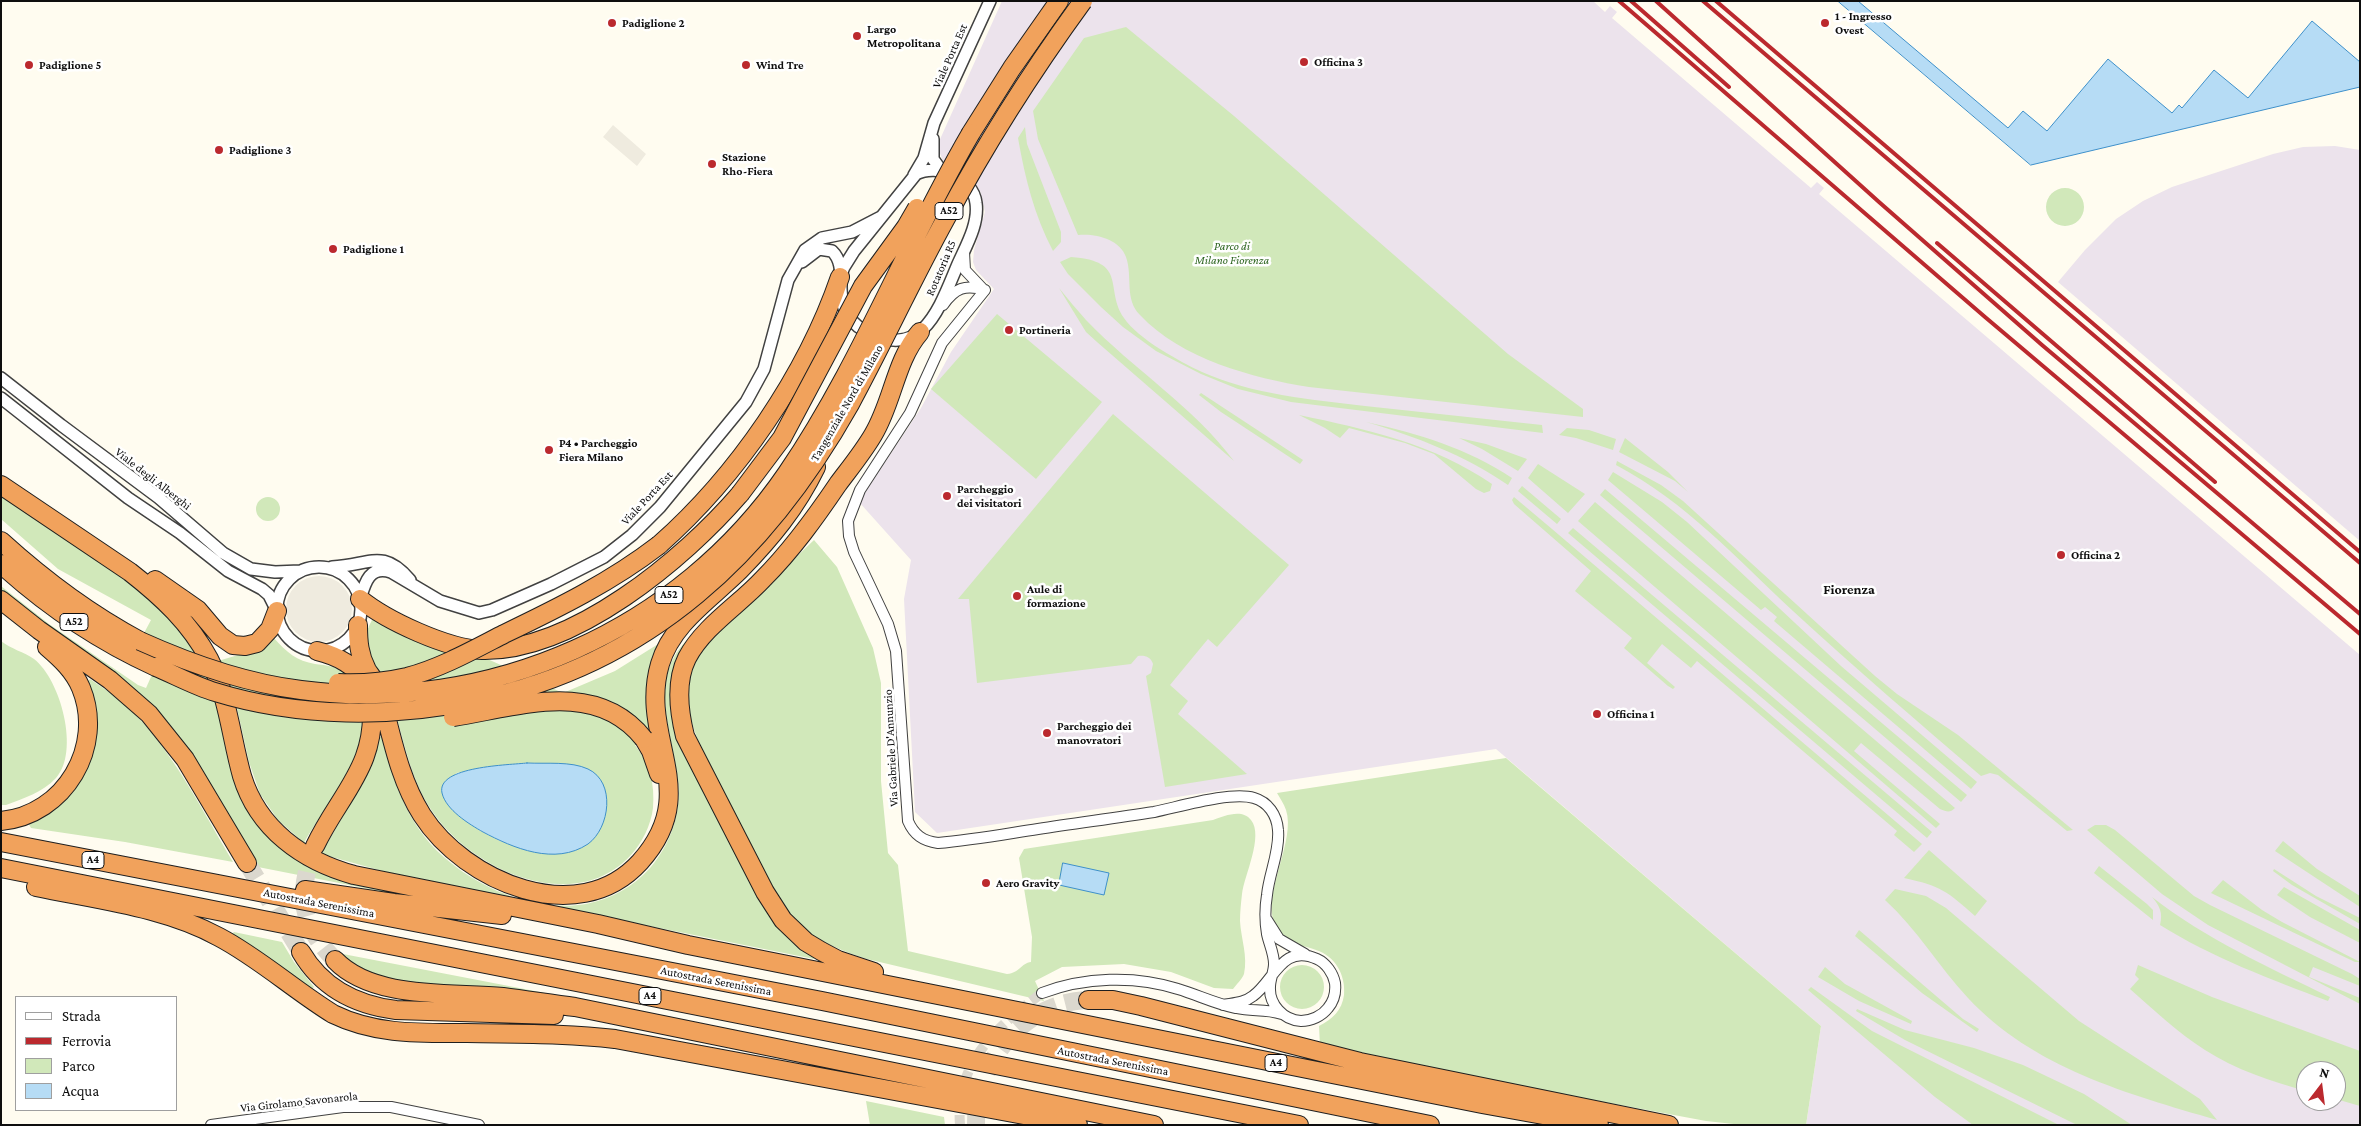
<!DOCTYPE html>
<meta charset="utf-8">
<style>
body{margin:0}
#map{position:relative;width:2361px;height:1126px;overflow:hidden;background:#fffcf0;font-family:"Crimson Pro",serif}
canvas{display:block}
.frame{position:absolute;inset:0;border:2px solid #0e0e0e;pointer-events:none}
.legend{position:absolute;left:15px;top:996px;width:162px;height:115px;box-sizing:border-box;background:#fff;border:1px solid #9f9f9f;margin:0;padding:6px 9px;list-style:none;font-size:15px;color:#0e0e0e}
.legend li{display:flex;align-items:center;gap:10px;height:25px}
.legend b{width:25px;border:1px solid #9f9f9f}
.north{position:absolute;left:2296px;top:1061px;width:50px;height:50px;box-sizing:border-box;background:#fff;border:1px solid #9f9f9f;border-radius:50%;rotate:15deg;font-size:14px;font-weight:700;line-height:20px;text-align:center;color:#0e0e0e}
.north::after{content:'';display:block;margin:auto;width:18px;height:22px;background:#bb292e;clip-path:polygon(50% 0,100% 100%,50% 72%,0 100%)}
</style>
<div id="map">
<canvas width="2361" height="1126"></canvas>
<div class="frame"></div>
<ul class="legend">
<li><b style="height:6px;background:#fff"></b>Strada</li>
<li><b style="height:6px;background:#bb292e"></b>Ferrovia</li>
<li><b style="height:14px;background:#d1e8ba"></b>Parco</li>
<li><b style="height:14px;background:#b6dcf5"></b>Acqua</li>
</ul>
<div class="north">N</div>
</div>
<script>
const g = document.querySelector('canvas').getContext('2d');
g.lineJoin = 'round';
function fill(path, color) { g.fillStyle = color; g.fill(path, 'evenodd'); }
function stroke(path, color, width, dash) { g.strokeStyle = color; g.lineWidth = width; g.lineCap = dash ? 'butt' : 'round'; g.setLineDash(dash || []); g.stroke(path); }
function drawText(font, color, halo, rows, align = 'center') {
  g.font = font + ' "Crimson Pro",serif'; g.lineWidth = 5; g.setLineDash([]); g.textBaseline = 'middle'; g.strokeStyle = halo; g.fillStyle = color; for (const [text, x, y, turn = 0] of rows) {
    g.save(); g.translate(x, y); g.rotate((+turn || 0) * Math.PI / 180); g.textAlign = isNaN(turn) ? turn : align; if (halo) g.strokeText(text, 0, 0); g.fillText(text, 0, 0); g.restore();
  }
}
const industrial = new Path2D(`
 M1002,1H1593L1605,12L1610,6L1617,12L1612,18L1811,188L1817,182L1824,188L1819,194L2360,655V1125H1806L1821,1026L1496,749L937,833L915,812L904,599L911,560L859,502L921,408L951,352L994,289L976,270L973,262L974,250L985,212L980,191L966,173L943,161L937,146ZM2306,1071H2336V1101H2306Z
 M2335,146L2360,150V541L2058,282L2085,250L2116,219L2143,201L2172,187L2273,154L2303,147Z`);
const green = new Path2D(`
 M1126,27L1234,116L1508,354L1583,409V417L1309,387C1253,378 1181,359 1140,315C1124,299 1133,277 1126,257C1120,239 1095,233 1078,235L1038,139L1033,111L1084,38Z
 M1025,127L1027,144L1061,232V242L1053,251C1034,215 1025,178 1018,138Z
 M2046 207a19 19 0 1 1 38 0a19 19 0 1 1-38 0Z
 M1071,257C1129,261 1104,289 1124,318C1138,339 1179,361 1202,372C1254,395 1309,399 1365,406C1424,412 1483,419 1542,425L1543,433L1291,402L1238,389L1201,374L1156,351L1123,327L1101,307L1068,274L1060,262Z
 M1059,288C1068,299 1077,310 1086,320C1134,370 1193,406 1234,461L1097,342L1086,332Z
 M997,314L1102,402L1036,479L931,389Z
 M1201,393L1303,460L1300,464L1221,412L1199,395Z
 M1113,414L1289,565L1217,647L1208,639L1170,685L1188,701L1178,714L1247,774L1165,787L1146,676L1151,673L1153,664C1151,657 1145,655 1138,656L1131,664L977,683L969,599H958Z
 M1299,415C1366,429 1434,444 1492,484L1490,491L1484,493L1476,489L1434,454L1405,443L1349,428L1340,438L1325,428Z
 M1366,422C1419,434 1467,448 1512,478L1508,485C1464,455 1417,437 1366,422Z
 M1567,428L1589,430L1616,439L1613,450L1576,438L1559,435Z
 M1459,438L1486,444L1527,459L1518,471L1482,449Z
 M1625,438L1668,472L1688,492L1675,481L1619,452Z
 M1617,461L1661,485L1683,501L1875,676L1897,694L1958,735L2073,830L2067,831L1998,775L1990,773L1981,776C1918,722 1855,668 1793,611C1736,558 1686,502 1616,465Z
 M1538,464L1585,494L1568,513L1528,478Z
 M1613,472L1662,502L1687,522L1841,666L1977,782L1971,789L1774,621L1777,617L1765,607L1761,610L1608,480Z
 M1522,486L1561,519L1557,524L1518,491Z
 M1605,489L1967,795L1961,802L1600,495Z
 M1,493L93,554L162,606L190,641L208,673L224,718L280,846L442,899L425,900L258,867L191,754L159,713L138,693L47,628L1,591V586L49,624L138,685L146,688L159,659L136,648L151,620L58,569L1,519Z
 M1514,497L1552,529L1922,844L1914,852L1894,835L1897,831L1697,661L1691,668L1662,644L1647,663L1675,687L1673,689L1668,686L1624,648L1632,638L1575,591L1591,571L1514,504L1512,500Z
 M256 509a12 12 0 1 1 24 0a12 12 0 1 1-24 0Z
 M1595,502L1955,808C1950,813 1947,812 1940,809L1861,743L1854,751L1940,824L1936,828L1578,521Z
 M1573,528L1932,832L1927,838L1568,533Z
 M814,540L837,567L873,648L881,683V781L888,853L898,865L908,951L1007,974C1020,973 1021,963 1031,962L1032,937L1019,858L1024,849L1213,820C1224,816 1242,808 1251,820C1264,836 1244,876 1242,894C1241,903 1240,912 1240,921C1241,939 1248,956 1244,974C1242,979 1236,985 1233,989L1214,988L1171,972L1124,964L1062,967L1035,981L1044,1001L867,959C839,950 812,939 791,917C775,899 763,868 752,847C732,808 689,739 687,697C686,672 698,654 714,636Z
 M373,618L483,657L563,693L615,671L663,641L648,714L651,734L635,745C650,764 655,784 653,808C651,825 642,843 631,855C574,917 471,870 432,811C412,782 405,746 395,712C392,704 390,695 386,687C379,670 360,652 367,632C368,627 371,622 373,618ZM528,763L577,766L539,853L500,841L479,830L456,773Z
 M696,632L685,650L688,756L815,955L814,959L404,877L321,854L367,775L373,758L376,737H382C394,786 410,831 451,863C487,892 539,912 586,904C611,899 633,887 650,868C671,844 682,811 678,780C672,727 644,673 696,632Z
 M274,638C286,652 297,661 315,664C324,665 333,666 341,670C350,674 353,682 358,690C383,738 326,803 304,843L278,820L260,794L249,762L237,708L218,661L265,647Z
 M1,641C11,649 24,652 34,659C61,680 80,752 56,778C42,793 24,798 6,805H1Z
 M90,679C106,690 123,701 136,715C176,757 203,812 233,862L125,842L31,828L27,821C40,813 57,805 69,794C102,763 90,722 87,682Z
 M1506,758L1821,1026L1806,1125H1743L1706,1121L1422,1068L1320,1046L1319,1026C1333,1019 1342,1010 1344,995C1346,975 1335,956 1316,950C1298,943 1282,945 1274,922C1263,892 1296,840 1286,810C1284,804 1280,798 1277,793Z
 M2095,825H2106L2115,830L2194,896L2210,905L2352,974L2360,979V986L2313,967L2309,977L2360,998V1004L2208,925L2162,894L2087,830Z
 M2283,841L2317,869L2360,896V907L2275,851Z
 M1929,850L1987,901L1975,916C1947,891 1941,886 1904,878Z
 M2099,866L2147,904L2153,910V920L2094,873Z
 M2274,869L2316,896L2360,918V924L2292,885L2273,871Z
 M2223,880L2262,910L2282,922L2360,962H2355L2211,893Z
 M2284,887L2360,930V943L2310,917L2277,895Z
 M1895,889L1926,896L1946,908L2079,1021L2200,1099L2217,1120C2128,1094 2033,1068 1968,998C1939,967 1917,929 1885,900Z
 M2152,897C2206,939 2268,967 2330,997L2328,1001C2270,979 2213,958 2160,925C2163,913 2160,906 2152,897Z
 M1859,930L1963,1019L1979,1029L1977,1032L1922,993L1855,936Z
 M234,932L282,942L294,962L314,987L312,989L232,934Z
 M343,954L571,998L391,980L370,975L344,958Z
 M2138,965L2212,997L2360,1051V1106L2336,1099V1071H2306V1091C2271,1081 2236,1070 2205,1050C2178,1033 2154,1010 2130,989L2139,979L2135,975Z
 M1280 987a22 22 0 1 1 44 0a22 22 0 1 1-44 0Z
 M1825,967L1845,984L1912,1021L1911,1024L1859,1001L1818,977Z
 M1811,987L1872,1031L2059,1125H1973L1935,1097L1808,990Z
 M1857,1009L1905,1030L1974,1048L2023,1065L2084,1094L2132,1125H2077L1905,1040L1856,1011Z
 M866,1101L944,1117L945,1125H870Z`);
const plaza = new Path2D(`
 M613,125L646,154L637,166L603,137Z
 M286 609a33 33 0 1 1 66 0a33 33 0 1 1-66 0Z`);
const water = new Path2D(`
 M1838,1H1858L2008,128L2023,111L2047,131L2108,59L2172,113L2179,105L2182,108L2214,70L2248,98L2312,21L2360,62V87L2031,165Z
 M527,763C546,764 571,761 588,769C616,782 610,828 588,844C555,866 513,848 483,832C469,824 446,810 442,793C436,766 510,765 527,763Z
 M1063,863L1109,873L1104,895L1059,885Z`);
const minorTunnel = new Path2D(`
 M960,1125C955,1062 997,1027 1042,993`);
const motorwayTunnel = new Path2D(`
 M315,846C297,893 299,924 335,960
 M247,863L301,952
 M976,1125C975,1063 1023,1002 1088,1000`);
const minor = new Path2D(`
 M964,252L965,270L982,288
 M985,290L942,343L910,413L860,490L848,521L849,536L854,552L888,624L896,651L908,821C914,835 923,841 938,843C972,840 1005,834 1038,829C1077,823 1116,818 1154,812C1179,807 1231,791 1254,798C1268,802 1277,815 1278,830C1280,851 1269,874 1267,895C1265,907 1265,922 1267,934C1269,944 1274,953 1274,964C1274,972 1270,979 1270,987C1269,1004 1283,1020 1301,1021C1311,1021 1322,1016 1328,1008C1334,1001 1336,992 1335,983C1333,973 1326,963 1317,959C1282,943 1274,981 1253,996C1244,1003 1234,1003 1223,1005
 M943,305C955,288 965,284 985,290
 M1267,920L1279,939L1305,954
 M1042,993C1084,977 1135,975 1178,989C1198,995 1216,1004 1236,1008C1253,1012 1264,1008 1282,1014
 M211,1125L343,1107H391L479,1125`);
const tertiary = new Path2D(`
 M933,139V159L941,170
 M914,175L924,158L934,123L990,1
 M802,262L819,249L832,251C853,271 824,308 865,331C923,363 940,306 958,264C966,246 979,224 976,203C973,177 937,163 916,174L854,251L844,267L840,277
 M1,378L61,425L159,498L223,553L251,569L275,572L300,571
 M1,398L128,498L180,533L228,571L262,589L269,595L277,611
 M277 609a42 42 0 1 1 84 0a42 42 0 1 1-84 0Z
 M332,567C369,566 382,547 410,580
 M360,599C365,582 370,565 391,572L440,601L479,613L492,610L551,584L604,557L632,535L660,507L746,402L764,369L788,280L805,250L822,238L852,232L881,217`);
const motorway = new Path2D(`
 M971,133L1012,68L1059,1
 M1,485L130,572C162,597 190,623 209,659C228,696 231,737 242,776C258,829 303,861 354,875L598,924L688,945L1482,1104L1599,1125
 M1,541C44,580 89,614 140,641
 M659,545C737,476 806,376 840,277
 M1,564C47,606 99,641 156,667
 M155,580L198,610L220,636L233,645L245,646L257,643L270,629L277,611
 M360,599C387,621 448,649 482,650C573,652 684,559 740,494
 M1,600L39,630L110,680L149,714L185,759L247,863
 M358,625C358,641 359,655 367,670C371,676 376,682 379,689C391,732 398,777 422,815C465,882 578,930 640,862C704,791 638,739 660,664C672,623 711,599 740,570C771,538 796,508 816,467
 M317,651C338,656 354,665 368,683
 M644,739L651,751L659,774
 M1,821C65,815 105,746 81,688C74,671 61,659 47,647
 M1,842L822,1001L1430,1125
 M315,846C340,793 379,765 371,698
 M1,868L1299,1125
 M36,887C97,900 164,907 219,937C259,958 294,990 333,1014C376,1035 420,1033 467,1033C516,1034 566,1033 615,1039L1078,1125
 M305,890L394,903L502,915
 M301,952C322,988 356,1005 396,1010L554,1015
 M335,960C373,1000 452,992 503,997C527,1000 551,1004 575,1007L1154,1125
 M874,972L838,960L821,951L806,942L783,920L765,892L685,736C679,712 675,682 687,658C704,626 739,605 763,579C792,550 815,518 838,484C850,468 863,452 873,435C893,402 895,361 920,332
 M1088,1000H1113L1141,1006L1360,1062L1669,1125`);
const rail = new Path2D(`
 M1619,1L1985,317L2360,634
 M1631,1L1729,87
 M1656,1L1879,202L2042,345L2360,614
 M1703,1L2360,563
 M1716,1L2360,552
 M1937,243L2215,482`);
const motorwayBridge = new Path2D(`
 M740,494L782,438L863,286L906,227L917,208
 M140,641C191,664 245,683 301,690C489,715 680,630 787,473C860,366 906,244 971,133
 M156,667C175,675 195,686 215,692C299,718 393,718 478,700C650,664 766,553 850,404C883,343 912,280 945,220C986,143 1032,71 1083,1
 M338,683C361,684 385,682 407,677C441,668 473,650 504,634C558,608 611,582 659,545
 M453,717C518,707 596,678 644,739`);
const markers = [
 [612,23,5,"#bb292e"],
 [1825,23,5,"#bb292e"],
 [857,36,5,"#bb292e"],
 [1304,62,5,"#bb292e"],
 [29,65,5,"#bb292e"],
 [746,65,5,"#bb292e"],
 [219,150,5,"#bb292e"],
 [712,164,5,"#bb292e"],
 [333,249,5,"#bb292e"],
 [1009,330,5,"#bb292e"],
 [549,450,5,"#bb292e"],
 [947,496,5,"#bb292e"],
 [2061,555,5,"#bb292e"],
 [1017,596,5,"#bb292e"],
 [1597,714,5,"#bb292e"],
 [1047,733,5,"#bb292e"],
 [986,883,5,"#bb292e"]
];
const shields = [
 [949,211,28],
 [669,595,28],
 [74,622,28],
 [93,860,22],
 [650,996,22],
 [1276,1063,22]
];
const shieldNames = [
 ["A52",949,211],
 ["A52",669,595],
 ["A52",74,622],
 ["A4",93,860],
 ["A4",650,996],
 ["A4",1276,1063]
];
const poiNames = [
 ["1 - Ingresso",1835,16],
 ["Ovest",1835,30],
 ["Padiglione 2",622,23],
 ["Largo",867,29],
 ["Metropolitana",867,43],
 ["Officina 3",1314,62],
 ["Padiglione 5",39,65],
 ["Wind Tre",756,65],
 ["Padiglione 3",229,150],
 ["Stazione",722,157],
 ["Rho-Fiera",722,171],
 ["Padiglione 1",343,249],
 ["Portineria",1019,330],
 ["P4 • Parcheggio",559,443],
 ["Fiera Milano",559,457],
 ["Parcheggio",957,489],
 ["dei visitatori",957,503],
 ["Officina 2",2071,555],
 ["Aule di",1027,589],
 ["formazione",1027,603],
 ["Officina 1",1607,714],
 ["Parcheggio dei",1057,726],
 ["manovratori",1057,740],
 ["Aero Gravity",996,883]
];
const streetNames = [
 ["Viale Porta Est",950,56,-66],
 ["Rotatoria R5",941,268,-67],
 ["Tangenziale Nord di Milano",847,403,-60],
 ["Viale degli Alberghi",153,479,38],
 ["Viale Porta Est",647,498,-47],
 ["Via Gabriele D'Annunzio",891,748,-93],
 ["Autostrada Serenissima",319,903,11],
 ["Autostrada Serenissima",716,981,11],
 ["Autostrada Serenissima",1113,1061,11],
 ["Via Girolamo Savonarola",299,1102,-6]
];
const parkNames = [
 ["Parco di",1232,246],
 ["Milano Fiorenza",1232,260]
];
const neighbourhoodNames = [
 ["Fiorenza",1849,590]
];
fill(industrial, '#ece3ec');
fill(green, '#d1e8ba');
fill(plaza, '#efebdf');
fill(water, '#b6dcf5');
stroke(water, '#3e90ca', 1);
stroke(minorTunnel, '#dbd8ce', 10, [10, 5]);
stroke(motorwayTunnel, '#dbd8ce', 18, [18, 9]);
stroke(minor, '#414141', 12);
stroke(tertiary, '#414141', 14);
stroke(motorway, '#1f1f1f', 20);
stroke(minor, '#fff', 10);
stroke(tertiary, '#fff', 11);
stroke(motorway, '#f1a25c', 18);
stroke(rail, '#bb292e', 4);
stroke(motorwayBridge, '#1f1f1f', 20, []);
stroke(motorwayBridge, '#f1a25c', 18);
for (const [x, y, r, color] of markers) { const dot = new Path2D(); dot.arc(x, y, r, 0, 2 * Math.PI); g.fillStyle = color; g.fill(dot); stroke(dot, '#fff', 2); }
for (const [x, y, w] of shields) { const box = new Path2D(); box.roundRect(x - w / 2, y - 8.5, w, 17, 4); g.fillStyle = '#fff'; g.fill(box); stroke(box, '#0e0e0e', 1); }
drawText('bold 11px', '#0e0e0e', null, shieldNames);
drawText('bold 12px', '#0e0e0e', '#fff', poiNames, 'left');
drawText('12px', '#0e0e0e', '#fff', streetNames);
drawText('italic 12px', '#2d6520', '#fff', parkNames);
drawText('bold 14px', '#0e0e0e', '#fff', neighbourhoodNames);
</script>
